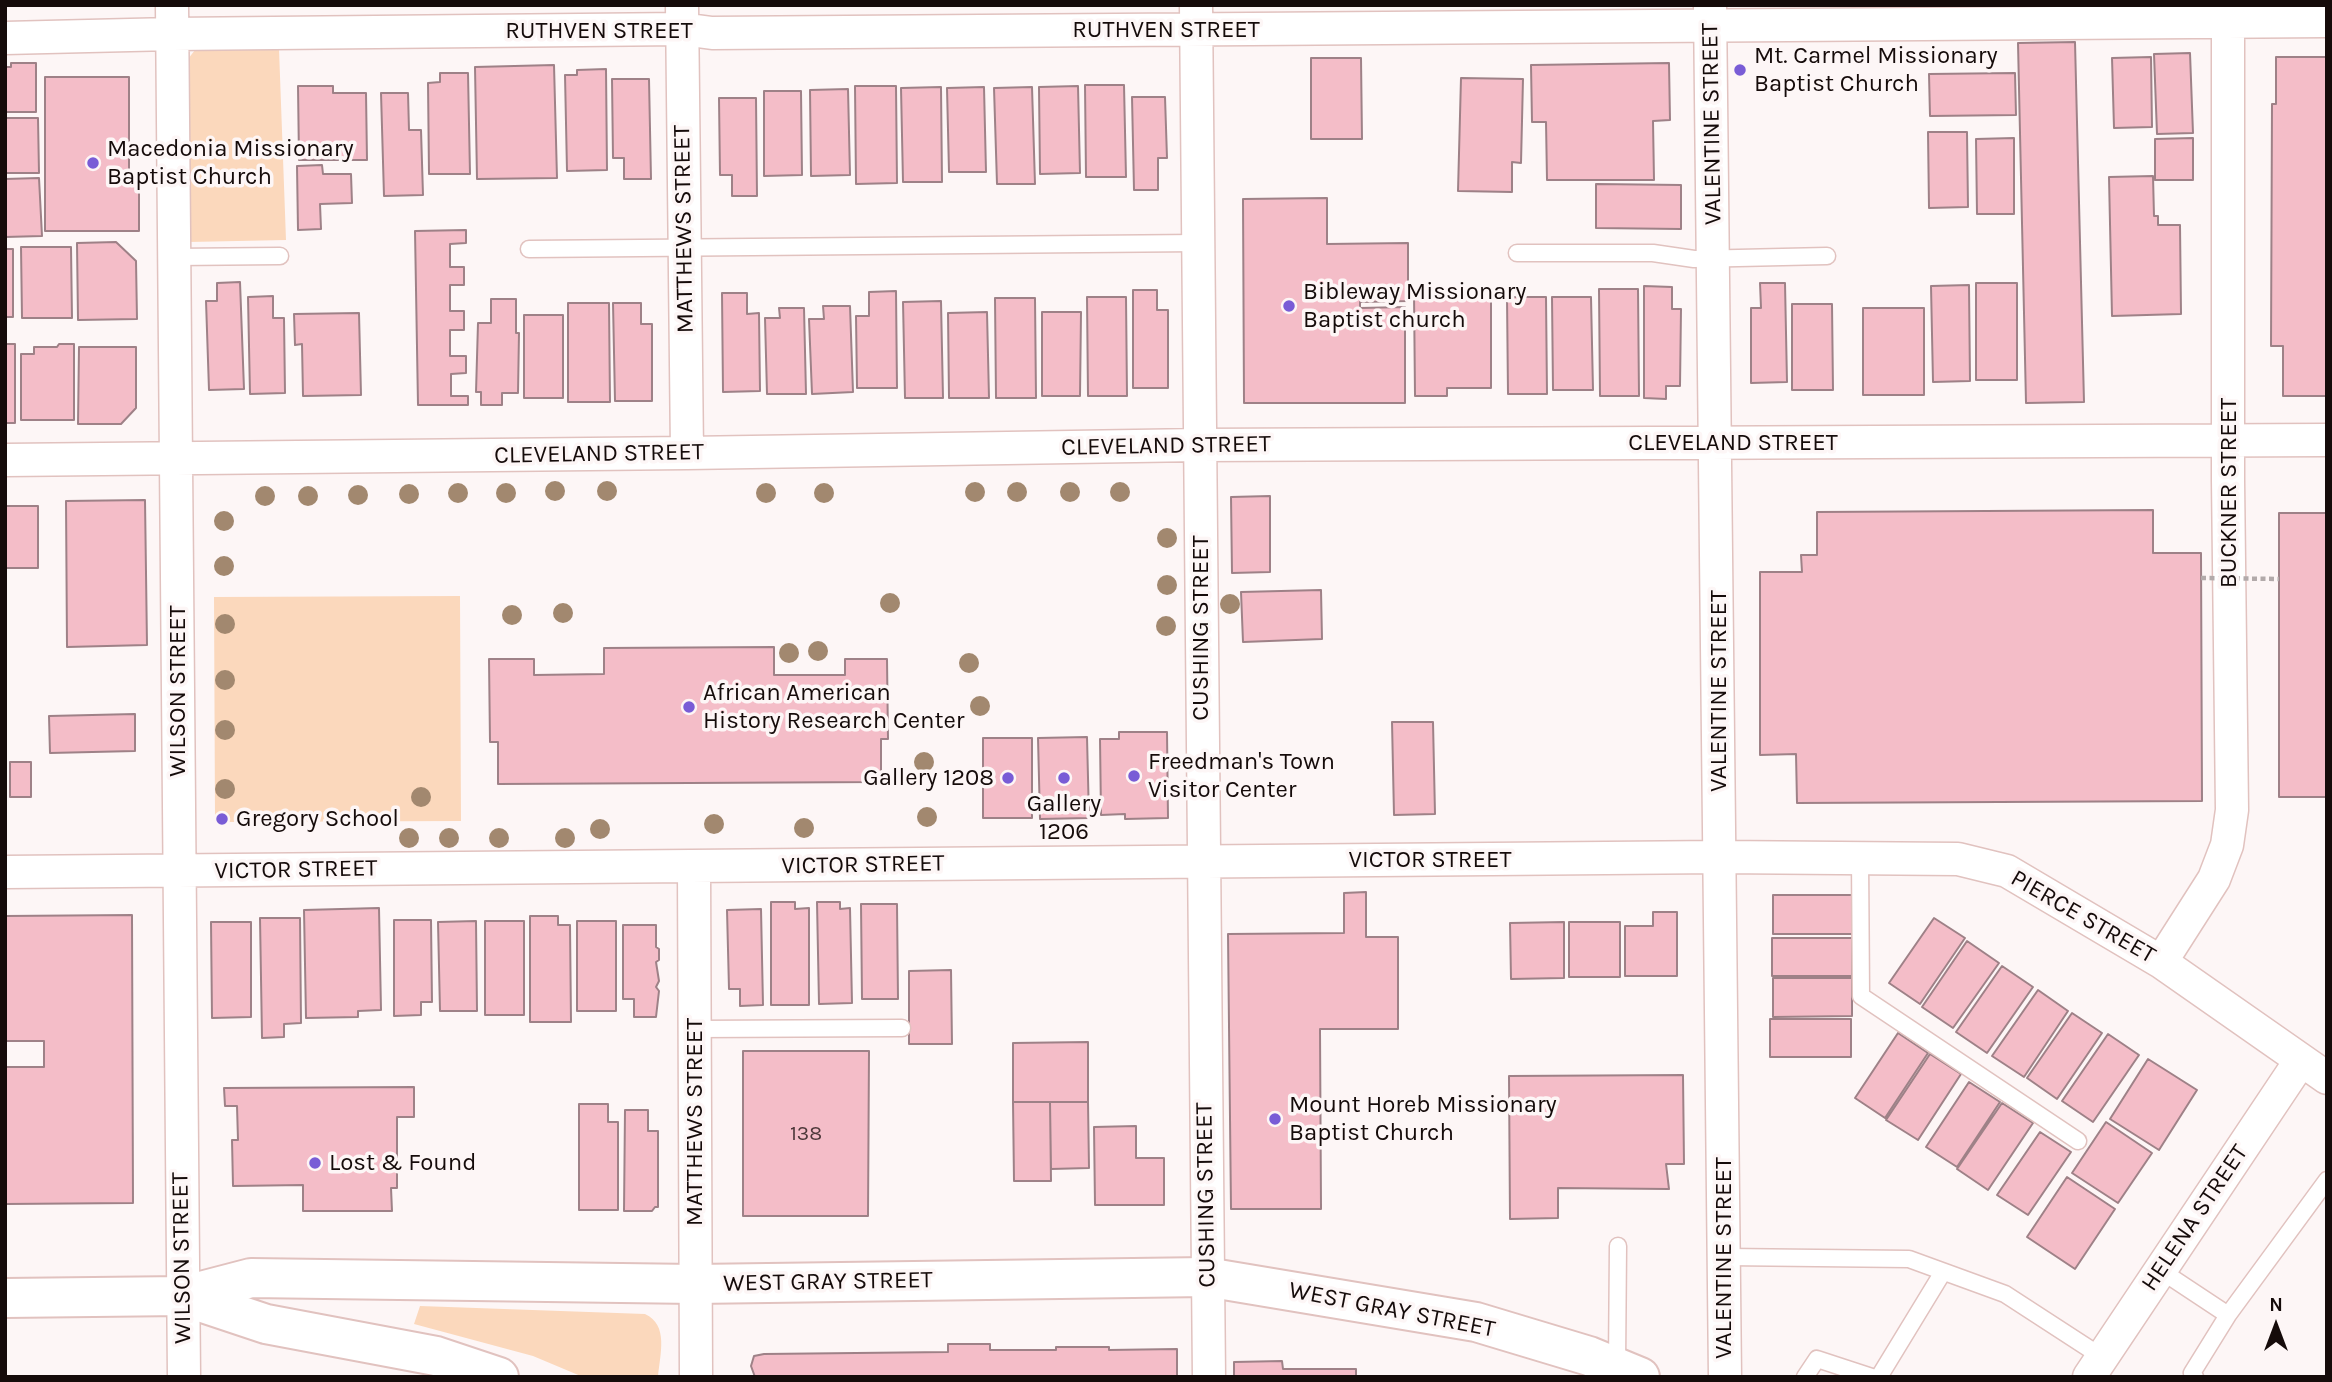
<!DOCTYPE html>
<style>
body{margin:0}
#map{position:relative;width:2332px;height:1382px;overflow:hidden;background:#fdf6f6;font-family:Karla,sans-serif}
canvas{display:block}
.frame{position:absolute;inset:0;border:7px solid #150b0a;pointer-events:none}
.north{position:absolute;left:2241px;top:1291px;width:70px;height:70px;-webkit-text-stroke:5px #fdf6f6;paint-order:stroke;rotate:0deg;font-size:19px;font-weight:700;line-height:28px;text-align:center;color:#150b0a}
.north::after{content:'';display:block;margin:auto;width:24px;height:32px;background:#150b0a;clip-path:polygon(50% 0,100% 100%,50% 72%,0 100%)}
</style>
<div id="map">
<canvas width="2332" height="1382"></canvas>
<div class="frame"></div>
<div class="north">N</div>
</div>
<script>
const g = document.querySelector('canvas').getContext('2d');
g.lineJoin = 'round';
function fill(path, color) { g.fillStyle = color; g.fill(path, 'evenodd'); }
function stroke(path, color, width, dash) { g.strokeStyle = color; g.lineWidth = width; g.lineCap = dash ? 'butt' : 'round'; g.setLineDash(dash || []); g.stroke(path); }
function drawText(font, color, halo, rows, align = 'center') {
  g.font = font + ' Karla,sans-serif'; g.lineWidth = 7; g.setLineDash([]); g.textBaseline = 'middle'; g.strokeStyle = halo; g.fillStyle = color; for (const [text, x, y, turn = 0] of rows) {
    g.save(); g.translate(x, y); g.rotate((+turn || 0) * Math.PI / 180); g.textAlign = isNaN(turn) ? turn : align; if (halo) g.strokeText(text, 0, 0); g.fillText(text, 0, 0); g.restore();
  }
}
const green = new Path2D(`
 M279,49L286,240L189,242L188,59L195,50Z
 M460,596L461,821L219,822L215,818L214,597Z
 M420,1306L645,1314C669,1325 660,1354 658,1377H583L533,1356L414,1324Z`);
const building = new Path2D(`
 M2075,42L2084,402L2026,403L2018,43Z
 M2190,53L2193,133L2157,134L2154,54Z
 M2151,57L2152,127L2114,128L2112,58Z
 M2276,57H2327V396H2283V346H2271L2272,104H2276Z
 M1311,58H1361L1362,139H1311Z
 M11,63H36V112H5V67H11Z
 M1669,63L1670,120L1653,121L1654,180H1547L1546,122H1532L1531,65Z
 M554,65L557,178L477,179L475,67Z
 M606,69L607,170L567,171L565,75H577V70Z
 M440,73H468L470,174H429L428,83L440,82Z
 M2015,73L2016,115L1930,116L1929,74Z
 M45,77H129V172H139V231H45Z
 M1461,78L1523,79L1521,163L1512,162V192L1458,191Z
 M612,79H649L651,179H624V158H613Z
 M1085,85H1124L1126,177H1086Z
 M298,86H333V93H366L367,160H299Z
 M855,86H896L897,183L856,184Z
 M1078,86L1080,173L1040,174L1039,87Z
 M941,87L942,182H903L901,88Z
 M984,87L986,172H949L947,88Z
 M1032,87L1035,184H997L994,88Z
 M848,89L850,175L811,176L810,90Z
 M764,91H801L802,175L764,176Z
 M381,93H408L409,130H421L423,195L384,196Z
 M1132,97H1165L1167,158H1158V190H1134Z
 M719,98H756L757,196H732V175H720Z
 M5,118H38L39,173H5Z
 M1928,132H1967L1968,207L1929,208Z
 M2014,138V214H1977L1976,139Z
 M2193,138V180H2155V139Z
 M322,165L323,174H351L352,203L320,204L321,229L298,230L297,166Z
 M2153,176L2154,216H2158V225H2180L2181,314L2112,316L2109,177Z
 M39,178L42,236L5,237V179Z
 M1596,184L1681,185V229L1596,228Z
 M1327,198V244L1408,243V301L1360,302V308L1405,307V403H1244L1243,199Z
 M466,230V243L450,244V267H464V285H450V311H464V330H450V356H466V373L451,374V396H468V405H418L415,231Z
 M116,242L136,261L137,319L78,320L77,243Z
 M21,247H71L72,318H22Z
 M5,249H13V317H5Z
 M240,282L244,389L209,390L206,301H217V283Z
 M1760,283H1785L1787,382L1751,383V308H1761Z
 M1976,283H2017V380H1976Z
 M1969,285L1970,381L1933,382L1931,286Z
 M1644,286L1672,287V309H1681L1680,386H1666V399L1644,398Z
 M1599,289H1638L1639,396H1600Z
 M1133,290H1157V310H1168V388H1133Z
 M896,291L897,388H857L856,316H869V292Z
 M722,293H747V314L759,313L760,391L723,392Z
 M1414,293H1491V388H1447V396H1415Z
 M273,296V318H284L285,393L250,394L248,297Z
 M1087,297H1126L1127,396H1088Z
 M1507,297H1546L1547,394H1508Z
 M1552,297H1591L1593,390H1553Z
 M995,298H1035L1036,398H996Z
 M491,299H516V333H519L518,393H502V405H481V392H476L478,323H491Z
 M941,301L943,398H905L903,302Z
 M568,303H609L610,402H568Z
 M613,303H641V324H652V401H615Z
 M1792,304H1832L1833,390H1792Z
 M823,306H850L853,392L812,394L809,319H824Z
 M779,308H804L806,394H767L765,318H780Z
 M1863,308H1924V395H1863Z
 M987,312L989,398H949L948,313Z
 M1042,312H1081L1080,396H1042Z
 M359,313L361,395L303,396L302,344L295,345L294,314Z
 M524,315H563V398H524Z
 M5,344H15V423H5Z
 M59,344H74V420H21V354H34V347H57Z
 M79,347H136V408L121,424H78Z
 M1270,496V572L1232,573L1231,497Z
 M145,500L147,645L67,647L66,501Z
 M5,506H38V568H5Z
 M2153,510V553H2201L2202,801L1797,803L1796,754L1760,755V572H1802L1801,555H1817V512Z
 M2279,513H2327V797H2279Z
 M1321,590L1322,639L1243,642L1241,592Z
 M774,647V675H845V659H887L888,739H881V782L498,784V742H490L489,659H534V675L604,674V648Z
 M135,714V751L50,753L49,716Z
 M1392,722H1433L1435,814L1394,815Z
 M1119,732H1167L1168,818L1125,819V814L1101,815L1100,739H1119Z
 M1087,737L1089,818L1040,819L1038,738Z
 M983,738H1032V818H983Z
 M10,762H31V797H10Z
 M1366,892V937H1398V1029H1320L1321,1209H1231L1228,934L1344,933V893Z
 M1773,895H1854V934H1773Z
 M771,902H795V909L809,908V1005H771Z
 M817,902H840V909L850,908L852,1003L819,1004Z
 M861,904H897L898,999H862Z
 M379,908L381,1010L358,1011V1017L306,1018L304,910Z
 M761,909L763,1005L740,1006V989H729L727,910Z
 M1653,912H1677V976H1625V926H1653Z
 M132,915L133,1203L5,1204V1067H44V1041H5V916Z
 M530,916H558V925H570L571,1022H530Z
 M260,918H300L301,1023L284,1024V1037L262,1038Z
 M1934,918L1965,938L1920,1004L1889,983Z
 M394,920H431L432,1002H421V1015L394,1016Z
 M476,921L477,1011H440L438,922Z
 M485,921H524V1015H485Z
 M577,921H616V1011H577Z
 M211,922H251V1017L212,1018Z
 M1564,922V978L1511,979L1510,923Z
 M1569,922H1620V977H1569Z
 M623,925H656V947L659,949V960L656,962L659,981L656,987L659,991L656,1017H634V999H623Z
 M1772,938H1852V976H1772Z
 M1967,941L1999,963L1953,1028L1922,1007Z
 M2002,966L2033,987L1987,1053L1956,1032Z
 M951,970L952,1044H909V971Z
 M1773,978H1852V1016L1773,1017Z
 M2038,990L2068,1011L2024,1077L1992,1056Z
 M2072,1013L2102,1033L2057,1099L2027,1078Z
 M1770,1019H1851V1057H1770Z
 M1898,1033L1928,1053L1885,1118L1855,1098Z
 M2108,1034L2139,1055L2093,1122L2062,1101Z
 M1088,1042V1102H1013V1043Z
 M743,1051H869L868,1216H743Z
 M1930,1054L1961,1074L1918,1140L1886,1120Z
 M2148,1059L2197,1090L2159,1150L2110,1119Z
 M1683,1075L1684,1164H1666L1669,1189L1558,1188V1218L1510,1219L1509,1076Z
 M1969,1082L2000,1102L1957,1167L1926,1147Z
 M414,1087V1117H397V1188H391L392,1211H303V1185L233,1186L232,1140H238L237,1106H225L224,1088Z
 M1013,1102H1050L1051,1181H1014Z
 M1050,1102H1088L1089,1168L1051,1169Z
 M2002,1103L2033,1123L1988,1190L1957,1169Z
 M579,1104H608V1122H618V1210H579Z
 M625,1110H648V1131H658V1207H655L652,1211H624Z
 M2106,1122L2152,1153L2118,1203L2072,1173Z
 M1136,1126V1158H1164V1205H1095L1094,1127Z
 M2040,1132L2071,1152L2028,1215L1997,1195Z
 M2067,1177L2115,1209L2075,1269L2027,1237Z
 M948,1344H990V1350H1056V1347H1109V1350L1177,1349V1377H755L751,1366L754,1356L764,1354L948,1352Z
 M1282,1361L1283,1369H1356V1377H1234V1362Z`);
const service = new Path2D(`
 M529,249L1198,243
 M1517,253H1653L1694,259L1827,256
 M174,257L280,256
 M1860,857L1861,996L2078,1141
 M695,1029L902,1028
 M1725,1257L1909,1259L2005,1294L2102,1357
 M2160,1270L2228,1315L2327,1180
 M1617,1365L1618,1246
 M1805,1377L1817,1359L1872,1377
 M1879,1377L1943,1272
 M2195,1377L2192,1373L2228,1315`);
const minor = new Path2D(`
 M172,5L184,1377
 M682,5L687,453
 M1196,5L1209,1377
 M1710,5L1725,1377
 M5,38L172,34L682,29L712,33L2327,21
 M5,460L687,453L1199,445L2327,440
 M694,867L696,1377
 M5,872L1720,857L1958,859L2007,871L2161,962L2327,1078
 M2161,962L2214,879L2227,845L2232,810L2228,480V5
 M2089,1377L2301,1060`);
const secondary = new Path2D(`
 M182,1296L266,1324L436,1356L499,1377
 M5,1298L182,1296L251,1278L695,1284L1206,1277L1476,1322L1589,1356L1640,1377`);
const pathBridge = new Path2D(`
 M2201,578L2279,579`);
const trees = [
 [555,491],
 [607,491],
 [975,492],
 [1017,492],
 [1070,492],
 [1120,492],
 [458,493],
 [506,493],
 [766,493],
 [824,493],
 [409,494],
 [358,495],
 [265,496],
 [308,496],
 [224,521],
 [1167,538],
 [224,566],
 [1167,585],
 [890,603],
 [1230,604],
 [563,613],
 [512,615],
 [225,624],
 [1166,626],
 [818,651],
 [789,653],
 [969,663],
 [225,680],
 [980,706],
 [225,730],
 [924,762],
 [225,789],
 [421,797],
 [927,817],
 [714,824],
 [804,828],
 [600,829],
 [409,838],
 [449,838],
 [499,838],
 [565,838]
];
const markers = [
 [1740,70,7,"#795cd6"],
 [93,163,7,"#795cd6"],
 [1289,306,7,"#795cd6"],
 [689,707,7,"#795cd6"],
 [1134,776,7,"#795cd6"],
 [1008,778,7,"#795cd6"],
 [1064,778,7,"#795cd6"],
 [222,819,7,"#795cd6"],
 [1275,1119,7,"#795cd6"],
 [315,1163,7,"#795cd6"]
];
const numberNames = [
 ["138",806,1134]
];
const streetNames = [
 ["RUTHVEN STREET",1166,30],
 ["RUTHVEN STREET",599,31],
 ["VALENTINE STREET",1712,124,-91],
 ["MATTHEWS STREET",684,229,-91],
 ["CLEVELAND STREET",1733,443],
 ["CLEVELAND STREET",1166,446,-1],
 ["CLEVELAND STREET",599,454,-1],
 ["BUCKNER STREET",2229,493,-90],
 ["CUSHING STREET",1201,628,-90],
 ["WILSON STREET",178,691,-90],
 ["VALENTINE STREET",1719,691,-90],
 ["VICTOR STREET",1430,860],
 ["VICTOR STREET",863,865,-1],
 ["VICTOR STREET",296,870,-1],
 ["PIERCE STREET",2083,917,30],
 ["MATTHEWS STREET",695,1122,-90],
 ["CUSHING STREET",1206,1195,-91],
 ["HELENA STREET",2195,1218,-56],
 ["WILSON STREET",182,1258,-91],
 ["VALENTINE STREET",1724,1258,-90],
 ["WEST GRAY STREET",828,1282,-1],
 ["WEST GRAY STREET",1392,1310,11]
];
const poiNames = [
 ["Mt. Carmel Missionary",1754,56],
 ["Baptist Church",1754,84],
 ["Macedonia Missionary",107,149],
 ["Baptist Church",107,177],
 ["Bibleway Missionary",1303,292],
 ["Baptist church",1303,320],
 ["African American",703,693],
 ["History Research Center",703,721],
 ["Freedman's Town",1148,762],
 ["Visitor Center",1148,790],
 ["Gallery 1208",994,778,"right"],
 ["Gallery",1064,804,"center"],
 ["1206",1064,832,"center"],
 ["Gregory School",236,819],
 ["Mount Horeb Missionary",1289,1105],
 ["Baptist Church",1289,1133],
 ["Lost & Found",329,1163]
];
fill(green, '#fbd8bc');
fill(building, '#f4bdc8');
stroke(building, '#9e8187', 2);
stroke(service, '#e1c2bf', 19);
stroke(minor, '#e1c2bf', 35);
stroke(secondary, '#e1c2bf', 42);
stroke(service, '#fff', 16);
stroke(minor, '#fff', 32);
stroke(secondary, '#fff', 38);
stroke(pathBridge, '#b2aaaa', 4.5, [5, 3.5]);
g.fillStyle = '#a2886f';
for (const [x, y] of trees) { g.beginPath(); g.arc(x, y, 10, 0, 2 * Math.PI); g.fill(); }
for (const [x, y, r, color] of markers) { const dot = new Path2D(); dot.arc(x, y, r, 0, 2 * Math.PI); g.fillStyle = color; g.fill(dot); stroke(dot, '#fdf6f6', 2.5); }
drawText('21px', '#4d383a', null, numberNames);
drawText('24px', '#150b0a', '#fdf6f6', streetNames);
drawText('24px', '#150b0a', '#fdf6f6', poiNames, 'left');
</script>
